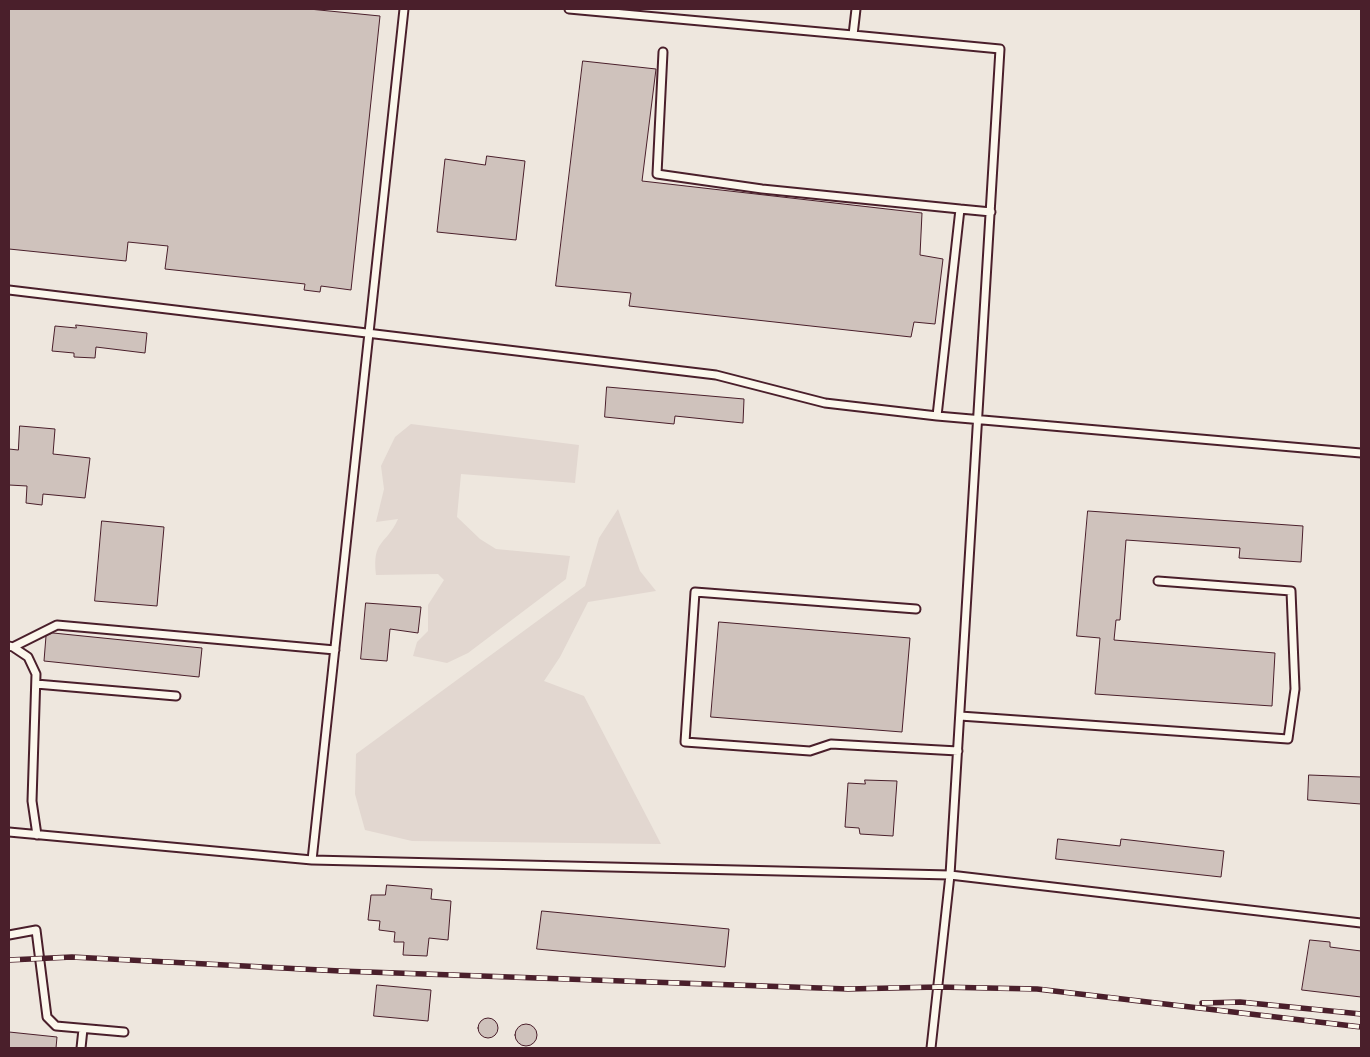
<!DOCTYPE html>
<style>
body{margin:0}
#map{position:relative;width:1370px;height:1057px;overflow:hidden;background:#fbf7ec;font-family:"Balsamiq Sans",sans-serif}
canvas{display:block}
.frame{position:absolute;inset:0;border:10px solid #4a1f2b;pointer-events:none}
</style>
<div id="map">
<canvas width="1370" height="1057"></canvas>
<div class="frame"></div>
</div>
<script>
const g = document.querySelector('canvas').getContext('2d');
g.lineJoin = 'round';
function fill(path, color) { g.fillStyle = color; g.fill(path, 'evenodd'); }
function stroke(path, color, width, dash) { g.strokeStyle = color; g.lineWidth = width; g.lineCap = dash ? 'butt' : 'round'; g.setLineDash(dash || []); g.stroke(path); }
const built = new Path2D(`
 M9,9H1361V1048H9Z`);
const green = new Path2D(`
 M411,424L579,445L575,483L461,474L457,517L480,539L496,549L570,556L566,579L468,653L447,663L413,656L417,642L428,631V605L444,580L438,574L376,575C372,539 386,546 398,519L376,522L384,489L381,466L395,437Z
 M618,509L640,571L656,591L588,602L560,657L544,681L584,696L661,844L412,841L365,830L355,794L356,754L585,586L599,538Z`);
const building = new Path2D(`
 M9,9H309L380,16L351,290L321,286L320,292L304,290L305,284L165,269L168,246L128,242L126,261L9,249Z
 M583,61L656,69L642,181L922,213L920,255L943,259L935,324L914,322L911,337L629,306L631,293L556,286Z
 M487,156L525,161L516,240L437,232L445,159L485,165Z
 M76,325L147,333L145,353L96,347L95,358L74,357V353L52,351L55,326L76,328Z
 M607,387L744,399L743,423L675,416L674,424L605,417Z
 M20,426L55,429L53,454L90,458L85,498L43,494L42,505L26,503L27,486L9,485V449L18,450Z
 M1088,511L1303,526L1301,562L1239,558L1240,548L1126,540L1120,620H1116L1114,640L1275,653L1272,706L1095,694L1100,638L1077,636Z
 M102,521L164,527L157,606L95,601Z
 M366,603L421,607L418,633L390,629L387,661L361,659Z
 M719,622L910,638L902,732L711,717Z
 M53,633L202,648L199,677L44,661L46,636Z
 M1309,775L1361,777V804L1308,800Z
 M865,780L897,781L893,836L860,834L859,828L845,827L848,783L865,784Z
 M1058,839L1120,846L1121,839L1224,851L1221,877L1056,859Z
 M387,885L432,889L431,899L451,901L448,940L429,938L427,956L403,955L404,942H394L395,932L379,930L380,921L368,920L371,895H385Z
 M542,911L729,929L725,967L537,949Z
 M1310,940L1330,942V947L1361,951V997L1302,990Z
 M377,985L431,990L428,1021L374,1016Z
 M478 1028a10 10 0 1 1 20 0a10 10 0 1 1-20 0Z
 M515 1035a11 11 0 1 1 22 0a11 11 0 1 1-22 0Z
 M9,1032L57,1037L56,1048H9Z`);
const service = new Path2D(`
 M569,9L853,35L856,9
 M853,35L1000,49L950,875L931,1048
 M663,52L657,174L762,189L960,209
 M9,290L716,375L825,403L937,416L1361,453
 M937,416L960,209L991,212
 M916,609L695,592L685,742L810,751L831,744L958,751
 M9,646L13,647L57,625L335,650
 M13,647L28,657L36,674L32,801L37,835
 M36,684L176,696
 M960,716L1288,739L1295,689L1291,591L1158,581
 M9,832L312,860L950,875L1361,923
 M312,860L404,9
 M9,935L36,930L47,1017L56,1026L124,1032
 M81,1048L83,1029`);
const rail = new Path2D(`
 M9,960L72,957L340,971L848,989L938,987L1037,989L1361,1027
 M1202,1003L1240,1002L1361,1014`);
fill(built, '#eee7de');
fill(green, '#e2d7d0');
fill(building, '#cfc2bc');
stroke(building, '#4a1f2b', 1);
stroke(service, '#4a1f2b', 11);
stroke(service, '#fbf7ec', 7);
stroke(rail, '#4a1f2b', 5.5);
stroke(rail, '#fbf7ec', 4, [11]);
</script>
